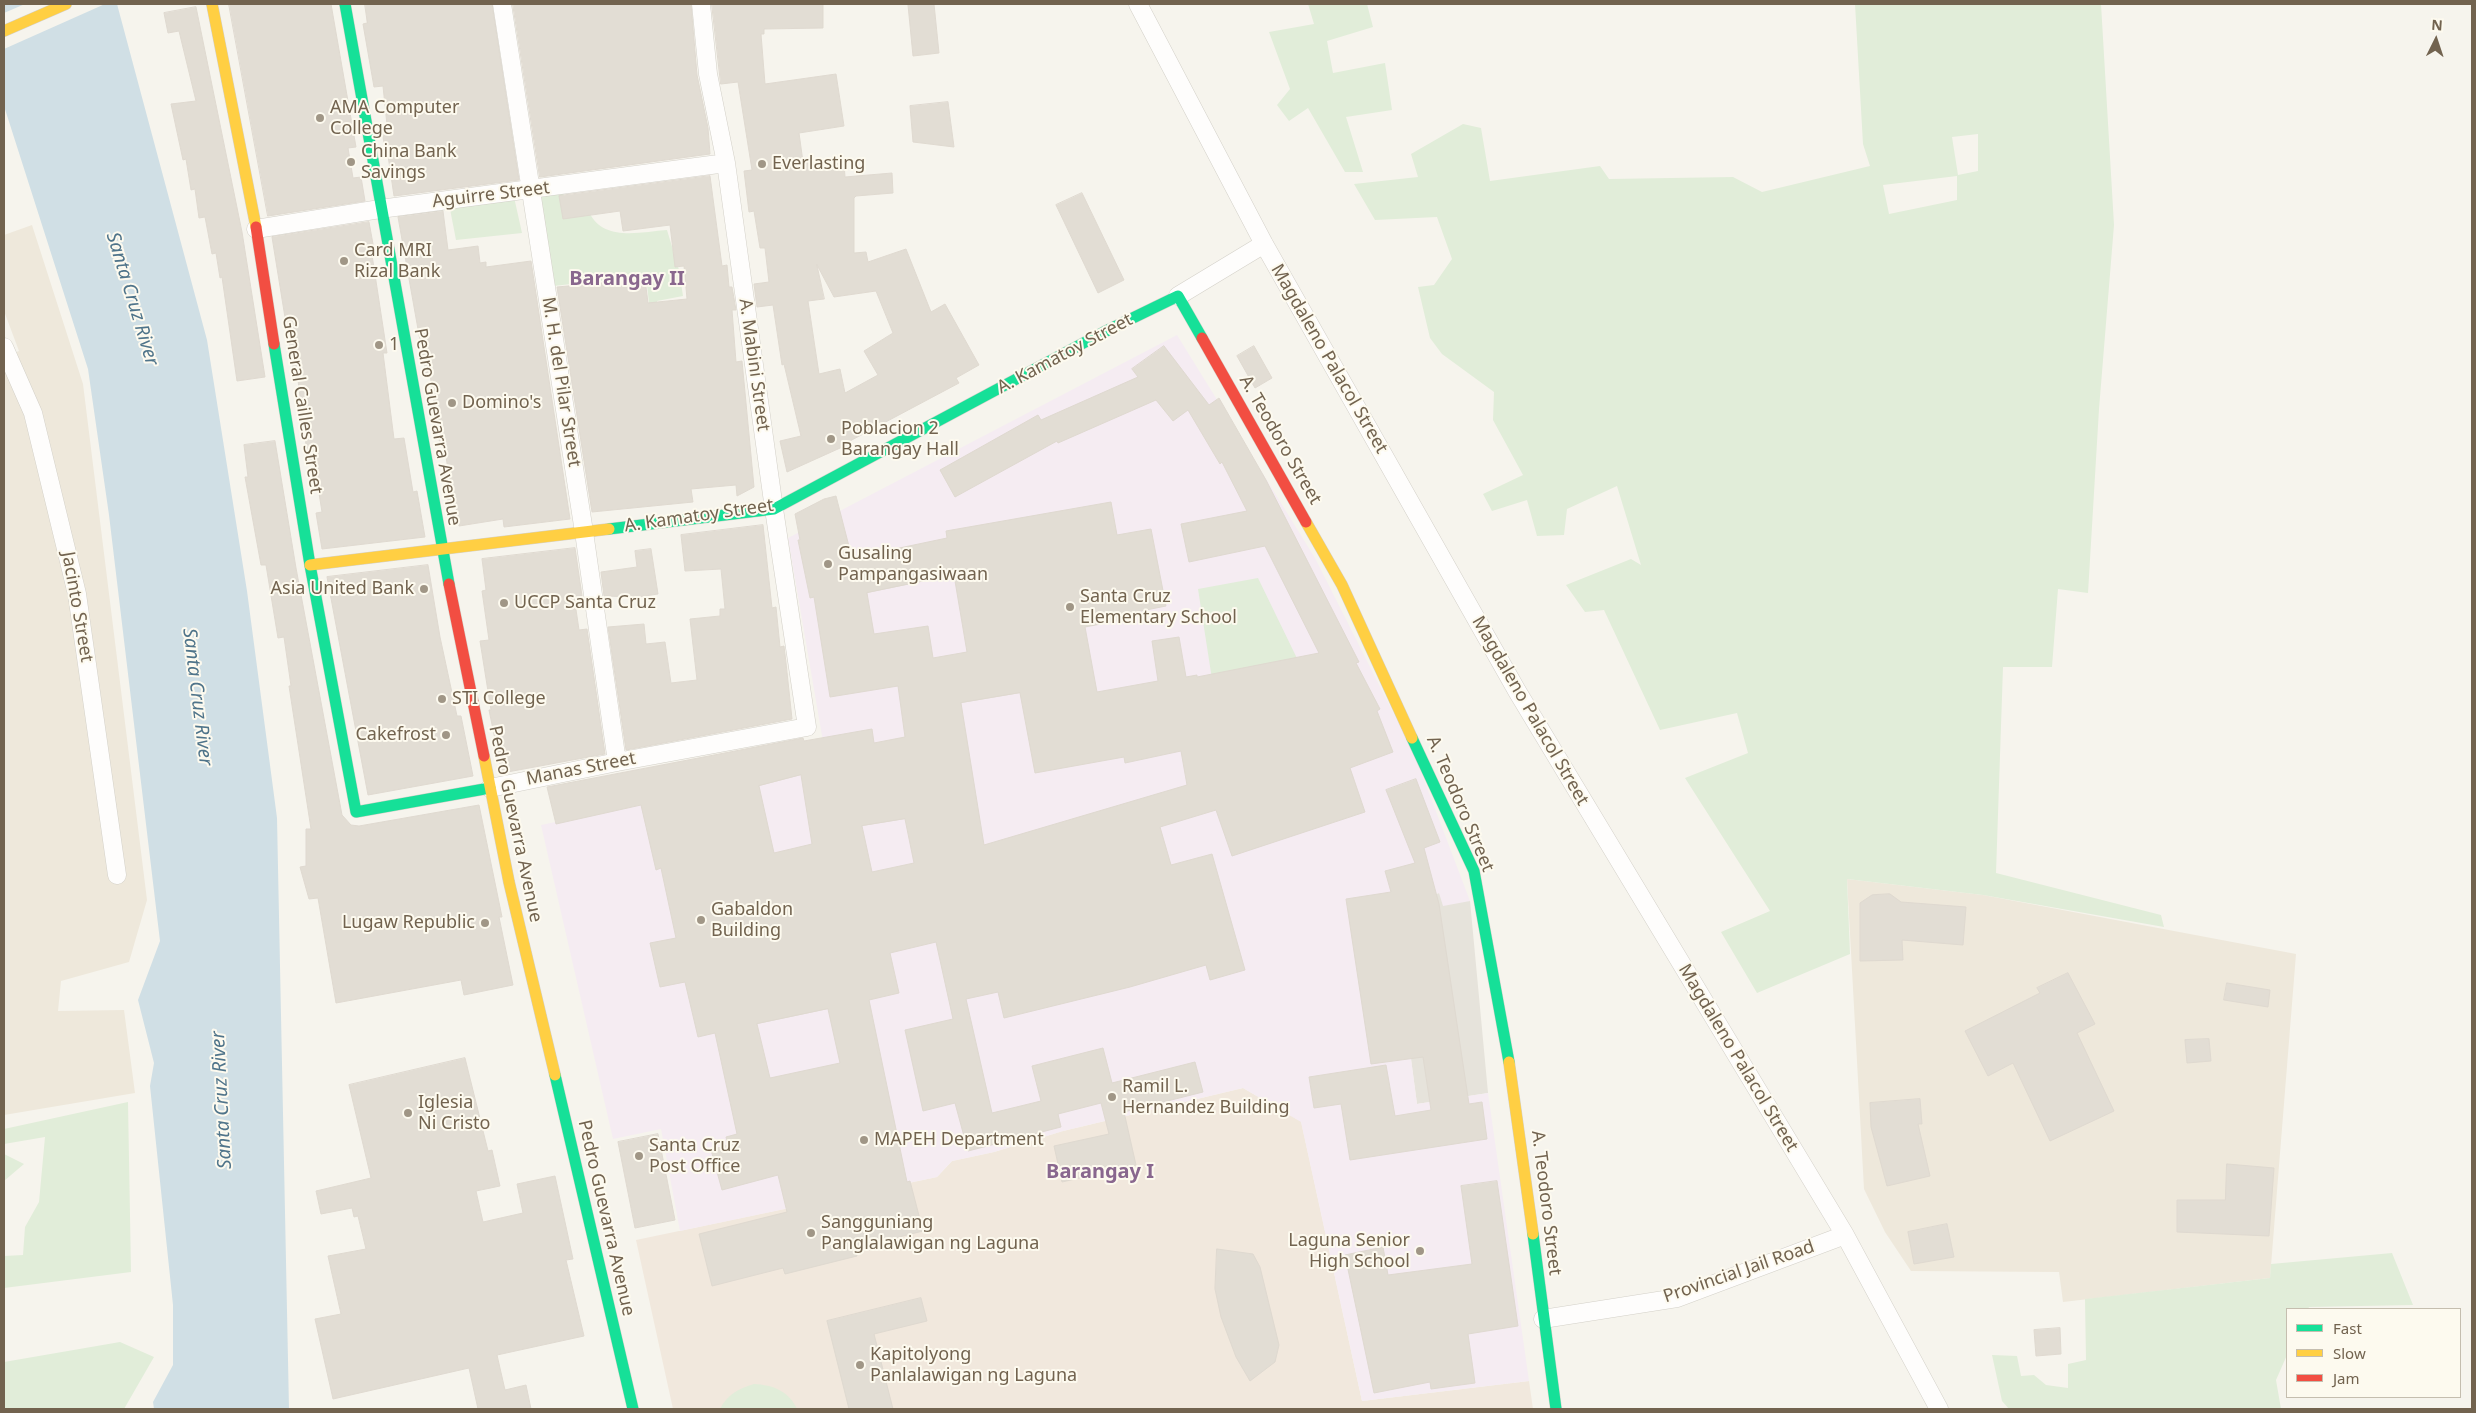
<!DOCTYPE html>
<style>
body{margin:0}
#map{position:relative;width:2476px;height:1413px;overflow:hidden;background:#f6f4ed;font-family:"Noto Sans",sans-serif}
canvas{display:block}
.frame{position:absolute;inset:0;border:5px solid #72634f;pointer-events:none}
.legend{position:absolute;left:2286px;top:1308px;width:175px;height:90px;box-sizing:border-box;background:#fdfaef;border:1px solid #c5beaf;margin:0;padding:6px 9px;list-style:none;font-size:15px;color:#72634f}
.legend li{display:flex;align-items:center;gap:10px;height:25px}
.legend b{width:25px;border:1px solid #c5beaf}
.north{position:absolute;left:2411px;top:15px;width:50px;height:50px;-webkit-text-stroke:4px #fdfaef;paint-order:stroke;rotate:4deg;font-size:14px;font-weight:700;line-height:20px;text-align:center;color:#72634f}
.north::after{content:'';display:block;margin:auto;width:18px;height:22px;background:#72634f;clip-path:polygon(50% 0,100% 100%,50% 72%,0 100%)}
</style>
<div id="map">
<canvas width="2476" height="1413"></canvas>
<div class="frame"></div>
<ul class="legend">
<li><b style="height:6px;background:#16e098"></b>Fast</li>
<li><b style="height:6px;background:#ffcf43"></b>Slow</li>
<li><b style="height:6px;background:#f24e42"></b>Jam</li>
</ul>
<div class="north">N</div>
</div>
<script>
const g = document.querySelector('canvas').getContext('2d');
g.lineJoin = 'round';
function fill(path, color) { g.fillStyle = color; g.fill(path, 'evenodd'); }
function stroke(path, color, width, dash) { g.strokeStyle = color; g.lineWidth = width; g.lineCap = dash ? 'butt' : 'round'; g.setLineDash(dash || []); g.stroke(path); }
function drawText(font, color, halo, rows, align = 'center') {
  g.font = font + ' "Noto Sans",sans-serif'; g.lineWidth = 4; g.setLineDash([]); g.textBaseline = 'middle'; g.strokeStyle = halo; g.fillStyle = color; for (const [text, x, y, turn = 0] of rows) {
    g.save(); g.translate(x, y); g.rotate((+turn || 0) * Math.PI / 180); g.textAlign = isNaN(turn) ? turn : align; if (halo) g.strokeText(text, 0, 0); g.fillText(text, 0, 0); g.restore();
  }
}
const residential = new Path2D(`
 M32,225L83,384L147,900L129,962L61,981L58,1011L124,1010L135,1093L4,1115V357L19,351L4,311V235Z
 M1847,879L1983,895L2296,954L2270,1278L2063,1302L2059,1272L1911,1271L1885,1232L1864,1189Z`);
const commercial = new Path2D(`
 M1243,1088L1301,1121L1362,1401L1529,1381L1533,1409H673L636,1240L937,1177L952,1161L994,1152L1063,1131Z`);
const industrial = new Path2D(`
 M1439,893L1470,901L1488,1093L1417,1104L1391,909Z`);
const education = new Path2D(`
 M1177,335L1315,558L1415,756L1470,901L1443,906L1439,893L1391,909L1417,1104L1488,1093L1529,1381L1362,1401L1301,1122L1243,1088L1063,1131L994,1152L952,1161L937,1177L680,1231L661,1129L613,1139L541,825L816,768L826,759L788,538Z`);
const green = new Path2D(`
 M1308,4H1367L1373,27L1327,41L1333,73L1385,63L1392,110L1346,117L1363,172H1345L1308,108L1289,121L1277,105L1290,89L1269,32L1314,24Z
 M1855,4H2101L2114,225L2099,409L2088,593L2058,589L2052,667H2003L1996,873L2161,915L2164,927L1983,895L1847,879L1850,954L1757,993L1721,932L1770,911L1685,778L1748,753L1737,713L1660,730L1604,610L1585,612L1566,585L1631,559L1641,565L1617,486L1567,509L1564,535L1537,536L1527,500L1492,511L1483,494L1523,475L1493,420L1494,392L1442,354L1430,338L1418,287L1434,285L1452,259L1437,217L1375,220L1354,184L1418,177L1411,154L1463,124L1481,128L1490,181L1600,166L1609,179L1733,177L1762,192L1870,166L1863,144ZM1978,134V171L1958,175L1952,137ZM1957,176V200L1889,214L1883,185Z
 M563,193L569,213L589,212C603,242 640,232 667,230L679,270L683,296L657,301L659,312H650L646,276L553,286L541,197Z
 M514,197L522,233L456,240L450,209Z
 M1258,578L1308,681L1214,692L1198,589Z
 M128,1102L131,1272L4,1288V1256L23,1255L25,1227L39,1202L45,1137L4,1144V1129Z
 M4,1154L24,1164L4,1181Z
 M2392,1253L2413,1305L2309,1307L2308,1309H2287V1355L2276,1380L2281,1409H2009L2002,1401L1992,1355L2017,1356L2021,1376L2034,1375L2046,1385L2068,1388V1364L2086,1360L2085,1299L2270,1278L2271,1264Z
 M120,1342L154,1357L124,1409H4V1362Z
 M754,1384C773,1385 789,1391 797,1409H720C727,1395 739,1388 754,1384Z`);
const water = new Path2D(`
 M4,4H117L207,340L247,591L277,818L289,1409H154L153,1402L173,1365V1305L150,1086L154,1063L138,1000L160,941L109,515L88,369L4,106Z`);
const pier = new Path2D(`
 M25,4H105L4,49V13Z`);
const building = new Path2D(`
 M229,4H331L356,147L348,148L353,178L361,177L365,201L268,216Z
 M365,4H492L519,180L394,196L386,142L384,143L381,125H387L383,86L374,87L363,24L367,23Z
 M513,4H691L697,75L708,128L710,154L540,177Z
 M712,4H823V28L764,29V34H761L765,84L836,74L844,126L799,133L803,162L817,161L818,165L844,163L845,177L892,173L893,193L856,196L854,198V253L866,252L868,262L906,249L931,312L945,304L979,365L956,378L959,383L848,442L849,444L787,472L780,441L801,436L784,364L782,365L773,305L757,307L754,284L769,282L765,248H760L754,211L749,212L744,171L752,170L738,82L721,84ZM817,265L834,297L876,291L893,333L864,351L878,375L845,393L840,369L819,374L808,301L824,299Z
 M918,4H934L939,53L913,56L908,5Z
 M196,7L242,232L265,377L237,381L222,277L220,278L216,253L212,254L205,217L199,218L195,189L191,190L186,159L183,160L171,104L196,101L179,31L168,33L164,13Z
 M948,102L954,147L913,142L910,106Z
 M710,176L722,266L727,265L729,287H732L736,310H732L736,362L742,361L754,487L737,496L736,485L691,489L693,502L592,512L557,287L645,279L648,303L687,299L684,266L675,267L670,225L623,231L620,211L563,219L559,196Z
 M1082,193L1124,280L1098,293L1056,205Z
 M443,211L448,250L478,246L480,263L486,262V267L531,261L570,519L504,527L503,519L459,526L455,501L448,502L446,482L450,481L444,445L440,446L430,374H426L398,217Z
 M369,222L375,255H372L387,353H383L394,439L404,438L413,492L417,491L425,537L322,549L316,513L322,512L314,462H308L297,372L294,373L272,237Z
 M1164,346L1209,405L1219,398L1266,480L1359,662L1356,663L1380,709L1377,711L1393,752L1350,768L1365,812L1232,856L1216,810L1160,827L1171,865L1212,854L1245,970L1210,980L1206,965L1130,987L1004,1018L998,992L966,999L992,1113L1041,1101L1032,1066L1103,1048L1112,1083L1195,1062L1203,1092L1124,1112L1136,1165L1062,1182L1054,1146L1109,1134L1101,1103L1058,1114L1061,1127L968,1151L955,1103L923,1111L905,1030L953,1019L936,942L890,953L899,993L869,1000L907,1182L910,1181L923,1231L855,1248L857,1256L785,1274L783,1268L712,1286L699,1234L787,1212L778,1175L722,1190L711,1150L728,1145L726,1137L737,1134L715,1033L698,1037L685,982L660,987L650,943L676,938L661,868L656,870L641,805L556,824L547,787L803,738L804,741L872,729L874,743L905,737L898,686L830,697L814,597L810,598L798,540H800L795,514L824,499L836,496L852,558L947,538L946,531L1111,502L1117,535L1151,529L1166,606L1131,613L1132,618L1085,627L1097,692L1158,681L1152,641L1179,637L1186,677L1197,675V677L1319,653L1265,546L1189,562L1181,524L1247,511L1222,462L1220,464L1188,410L1173,421L1156,400L1058,443L1057,441L955,497L940,470L1038,415L1041,420L1138,377L1132,369ZM954,575L967,652L933,658L928,626L874,634L867,593ZM1020,693L1035,773L1124,757L1125,763L1181,751L1187,785L984,845L961,703ZM801,775L812,844L774,853L759,786ZM905,819L914,863L872,872L862,826ZM828,1009L840,1063L770,1078L757,1024Z
 M1254,346L1272,378L1255,388L1237,356Z
 M275,441L296,568L342,815L351,825L359,826L479,805L502,917H499L513,985L464,995L461,980L336,1003L318,898L309,899L300,867L306,866V829H311L289,686H291L284,637L278,638L266,565H261L245,477H248L244,445Z
 M763,525L772,608L776,607L780,647L784,646L786,663L792,719L626,750L608,627L644,624L646,644L665,642L671,683L697,680L690,619L720,616V609H725L721,569L685,571L681,535Z
 M575,548L582,596H574L579,630L587,629L605,754L502,773L489,710H491L480,641L489,640L482,591L486,590L482,559Z
 M651,549L658,594L638,597L604,596L601,572L637,567L635,551Z
 M428,565L440,637L457,716H461L473,776L368,795L327,577Z
 M1416,779L1440,842L1424,848L1439,904L1469,1104L1482,1102L1487,1139L1350,1160L1341,1104L1314,1108L1309,1077L1386,1065L1395,1116L1431,1110L1423,1057L1371,1064L1346,899L1391,892L1385,871L1415,863L1386,790Z
 M1890,894L1901,902L1966,907L1963,945L1902,940L1903,960L1860,961V903L1872,895Z
 M2068,973L2095,1024L2077,1033L2114,1111L2050,1141L2013,1063L1988,1076L1965,1031L2040,993L2037,988Z
 M2227,983L2270,990L2268,1007L2224,1000Z
 M2209,1039L2211,1061L2187,1063L2185,1040Z
 M465,1058L488,1151L492,1150L500,1186L476,1191L483,1222L523,1213L517,1184L555,1176L573,1259L566,1260L584,1336L497,1355L505,1390L526,1385L531,1409H478L469,1368L333,1399L315,1319L341,1314L328,1256L366,1249L358,1216L354,1217L352,1208L321,1214L316,1191L371,1178L349,1085Z
 M1920,1099L1922,1124H1918L1930,1176L1887,1186L1871,1127L1870,1103Z
 M658,1134L675,1220L635,1228L618,1142Z
 M2227,1164L2274,1168L2269,1236L2177,1232V1200H2225Z
 M1497,1181L1518,1326L1468,1334L1475,1383L1431,1389L1430,1382L1374,1393L1345,1255L1383,1247L1388,1275L1472,1264L1461,1186Z
 M1947,1224L1954,1257L1914,1264L1908,1232Z
 M1217,1249L1253,1254L1260,1267L1279,1345L1275,1362L1250,1381L1236,1357L1221,1317L1215,1289Z
 M921,1298L927,1321L874,1334L893,1409H849L827,1321Z
 M2060,1328L2061,1354L2036,1356L2034,1330Z`);
const street = new Path2D(`
 M502,4L584,532L617,762
 M1138,4L1264,244L1517,691L1845,1235L1939,1409
 M256,229L380,209L726,163
 M1178,296L1264,244
 M4,347L33,413L77,594L117,875
 M490,788L617,762L807,727L774,509L726,163L708,74L701,4
 M1543,1319L1677,1298L1845,1235`);
const fast = new Path2D(`
 M345,4L449,584
 M274,344L310,565L356,812L490,788
 M609,529L774,509L1104,332L1178,296L1202,338
 M1412,738L1474,871L1509,1062
 M555,1075L633,1409
 M1533,1234L1556,1409`);
const slow = new Path2D(`
 M212,4L256,227
 M4,31L66,4
 M1306,522L1342,585L1412,738
 M310,565L609,529
 M484,756L509,882L555,1075
 M1509,1062L1533,1234`);
const jam = new Path2D(`
 M256,227L274,344
 M1202,338L1306,522
 M449,584L484,756`);
const markers = [
 [320,118,5,"#a09686"],
 [351,162,5,"#a09686"],
 [762,164,5,"#a09686"],
 [344,261,5,"#a09686"],
 [379,345,5,"#a09686"],
 [452,403,5,"#a09686"],
 [831,439,5,"#a09686"],
 [828,564,5,"#a09686"],
 [424,589,5,"#a09686"],
 [504,603,5,"#a09686"],
 [1070,607,5,"#a09686"],
 [442,699,5,"#a09686"],
 [446,735,5,"#a09686"],
 [701,920,5,"#a09686"],
 [485,923,5,"#a09686"],
 [1112,1097,5,"#a09686"],
 [408,1113,5,"#a09686"],
 [864,1140,5,"#a09686"],
 [639,1156,5,"#a09686"],
 [811,1233,5,"#a09686"],
 [1420,1251,5,"#a09686"],
 [860,1365,5,"#a09686"]
];
const poiNames = [
 ["AMA Computer",330,108],
 ["College",330,129],
 ["China Bank",361,152],
 ["Savings",361,173],
 ["Everlasting",772,164],
 ["Card MRI",354,251],
 ["Rizal Bank",354,272],
 ["1",389,345],
 ["Domino's",462,403],
 ["Poblacion 2",841,429],
 ["Barangay Hall",841,450],
 ["Gusaling",838,554],
 ["Pampangasiwaan",838,575],
 ["Asia United Bank",414,589,"right"],
 ["Santa Cruz",1080,597],
 ["Elementary School",1080,618],
 ["UCCP Santa Cruz",514,603],
 ["STI College",452,699],
 ["Cakefrost",436,735,"right"],
 ["Gabaldon",711,910],
 ["Building",711,931],
 ["Lugaw Republic",475,923,"right"],
 ["Ramil L.",1122,1087],
 ["Hernandez Building",1122,1108],
 ["Iglesia",418,1103],
 ["Ni Cristo",418,1124],
 ["MAPEH Department",874,1140],
 ["Santa Cruz",649,1146],
 ["Post Office",649,1167],
 ["Sangguniang",821,1223],
 ["Panglalawigan ng Laguna",821,1244],
 ["Laguna Senior",1410,1241,"right"],
 ["High School",1410,1262,"right"],
 ["Kapitolyong",870,1355],
 ["Panlalawigan ng Laguna",870,1376]
];
const streetNames = [
 ["Aguirre Street",491,195,-7],
 ["A. Kamatoy Street",1065,354,-28],
 ["Magdaleno Palacol Street",1329,359,60],
 ["A. Mabini Street",754,365,82],
 ["M. H. del Pilar Street",561,382,81],
 ["General Cailles Street",302,405,81],
 ["Pedro Guevarra Avenue",437,427,80],
 ["A. Teodoro Street",1280,440,60],
 ["A. Kamatoy Street",699,516,-8],
 ["Jacinto Street",77,607,80],
 ["Magdaleno Palacol Street",1530,711,60],
 ["Manas Street",581,769,-11],
 ["A. Teodoro Street",1460,804,67],
 ["Pedro Guevarra Avenue",515,824,78],
 ["Magdaleno Palacol Street",1738,1058,59],
 ["A. Teodoro Street",1546,1203,83],
 ["Pedro Guevarra Avenue",606,1218,77],
 ["Provincial Jail Road",1739,1272,-19]
];
const waterNames = [
 ["Santa Cruz River",132,299,73],
 ["Santa Cruz River",197,697,83],
 ["Santa Cruz River",222,1100,-93]
];
const quarterNames = [
 ["Barangay II",627,279],
 ["Barangay I",1100,1172]
];
fill(residential, '#eee8db');
fill(commercial, '#f1e8dd');
fill(industrial, '#e6e3db');
fill(education, '#f5ecf2');
fill(green, '#e1edd9');
fill(water, '#d0dfe5');
fill(pier, '#f6f4ed');
fill(building, '#e2ddd4');
stroke(building, '#dfd9d0', 1);
stroke(street, '#d3d0c8', 19);
stroke(fast, '#d4d0c8', 12);
stroke(slow, '#d4d0c8', 12);
stroke(jam, '#d4d0c8', 12);
stroke(street, '#fefdfc', 18);
stroke(fast, '#16e098', 11);
stroke(slow, '#ffcf43', 11);
stroke(jam, '#f24e42', 11);
for (const [x, y, r, color] of markers) { const dot = new Path2D(); dot.arc(x, y, r, 0, 2 * Math.PI); g.fillStyle = color; g.fill(dot); stroke(dot, '#fdfaef', 2); }
drawText('18px', '#72634f', '#fdfaef', poiNames, 'left');
drawText('18px', '#72634f', '#fdfaef', streetNames);
drawText('italic 19px', '#4f748a', '#fdfaef', waterNames);
drawText('bold 20px', '#89678e', '#fdfaef', quarterNames);
</script>
